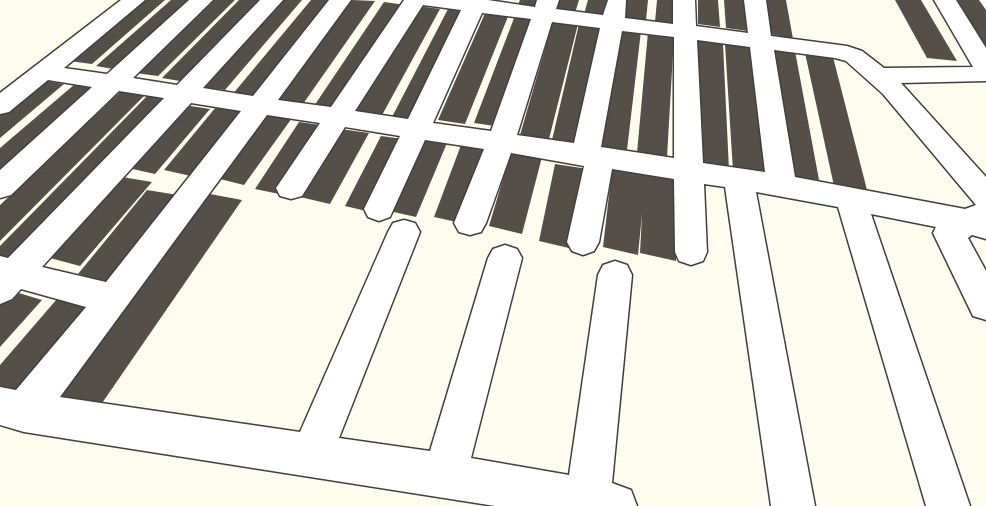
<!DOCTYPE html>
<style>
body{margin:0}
canvas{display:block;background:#fefcee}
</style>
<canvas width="986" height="506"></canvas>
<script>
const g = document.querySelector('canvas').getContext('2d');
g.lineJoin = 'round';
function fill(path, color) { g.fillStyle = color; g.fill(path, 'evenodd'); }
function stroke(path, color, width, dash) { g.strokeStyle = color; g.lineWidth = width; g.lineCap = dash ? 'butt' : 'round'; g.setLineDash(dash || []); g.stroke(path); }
const building = new Path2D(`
 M142,0H165L92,64L69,61Z
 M171,0H195L119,70L96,66Z
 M211,0H235L158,76L135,73Z
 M239,0H263L186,82L162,78Z
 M278,0H302L225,90L200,87Z
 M311,0H334L257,98L232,95Z
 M352,0L375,1L303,104L277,101Z
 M520,0H541L538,10L517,7Z
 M558,0H579L575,13L554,10Z
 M588,0H609L605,17L584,14Z
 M627,0H648L646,20L624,18Z
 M657,0H678L677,25L655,22Z
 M698,0H718L720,27L698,24Z
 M724,0H745L748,31L726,28Z
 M765,0H786L793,39L770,34Z
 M895,0H921L957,61L927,58Z
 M954,0H979L986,10V50Z
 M384,2L406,5L340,110L314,106Z
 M418,6L440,9L381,117L354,113Z
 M448,9L471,12L419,120L392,117Z
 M486,11L509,14L465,124L438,120Z
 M516,13L539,16L502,127L474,123Z
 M553,21L578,24L549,139L520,135Z
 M579,24L604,27L582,144L552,140Z
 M615,28L641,31L627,150L597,146Z
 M648,32L674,36L667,157L637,153Z
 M697,41L723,44L729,170L698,166Z
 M725,44L752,48L765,176L733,171Z
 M768,47L795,51L819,180L786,176Z
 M805,53L833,57L867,190L834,186Z
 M40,80L64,84L0,138V113Z
 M75,84L97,88L0,174V148Z
 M121,91L145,95L0,241V205Z
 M147,96L172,101L22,261L0,257V246Z
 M184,105L210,109L155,174L128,168Z
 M216,107L243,111L191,176L164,170Z
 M264,114L292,118L244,185L216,178Z
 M299,122L327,126L284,195L255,189Z
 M340,129L369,133L330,204L300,197Z
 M381,136L410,140L375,213L345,206Z
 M417,139L447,143L416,217L385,210Z
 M461,145L492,149L466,224L434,217Z
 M511,152L542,157L522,234L489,226Z
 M555,164L588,169L573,249L539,241Z
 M612,169L678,178L676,261L640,253L642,214L638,255L603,247Z
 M122,177L152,182L80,266L50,258Z
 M147,190L178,195L108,282L78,274Z
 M210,194L242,200L100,406L60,396Z
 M12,291L42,300L0,347V305Z
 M57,299L87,308L12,400L0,396V365Z`);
const minor = new Path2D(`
 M121,0H145L64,68L107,74L189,0H213L133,78L177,85L260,0H283L203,88L253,96L329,0H351L278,100L331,107L404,0H488L535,7L537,0H559L556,9L603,15L608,0H626L625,18L673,24V0H695L696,26L748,33L744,0H766L771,36L847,46L862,51L884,68L973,67L934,0H956L986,48V81L901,83L986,177V239L972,235L968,238L986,271V320L973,316L933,233L936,227L871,214L970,506H926L838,207L756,192L815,506H771L725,187L704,184L707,252L703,261L691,265L679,261L675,252L674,179L612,169L599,242L594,251L583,255L572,251L567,242L584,166L511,153L486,223L481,232L470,235L459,232L454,223L484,149L425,140L390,217L379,221L368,217L364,209L400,136L345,127L302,196L291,199L280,196L276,188L320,123L267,115L60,397L300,432L388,232L393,223L404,220L415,223L420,232L339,438L430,451L488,258L493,249L505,245L517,249L522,258L471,458L569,475L598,275L603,265L615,261L627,265L632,275L612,483L631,490L637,506H495L24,432L0,425V387L16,390L86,307L21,289L12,299L0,304V256L8,258L164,98L119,91L11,195L0,198V170L92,87L48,80L9,112L0,114V93ZM423,5L461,10L408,119L355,111ZM482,13L531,19L491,131L433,123ZM552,22L600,28L574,143L517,135ZM622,31L674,37V158L601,147ZM697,40L750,47L765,172L703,163ZM774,50L835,58L846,61L883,94L976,205L965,209L795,177ZM191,103L241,111L106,282L42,267Z`);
fill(building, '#554f4a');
stroke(minor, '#404040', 3);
fill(minor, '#fff');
</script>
